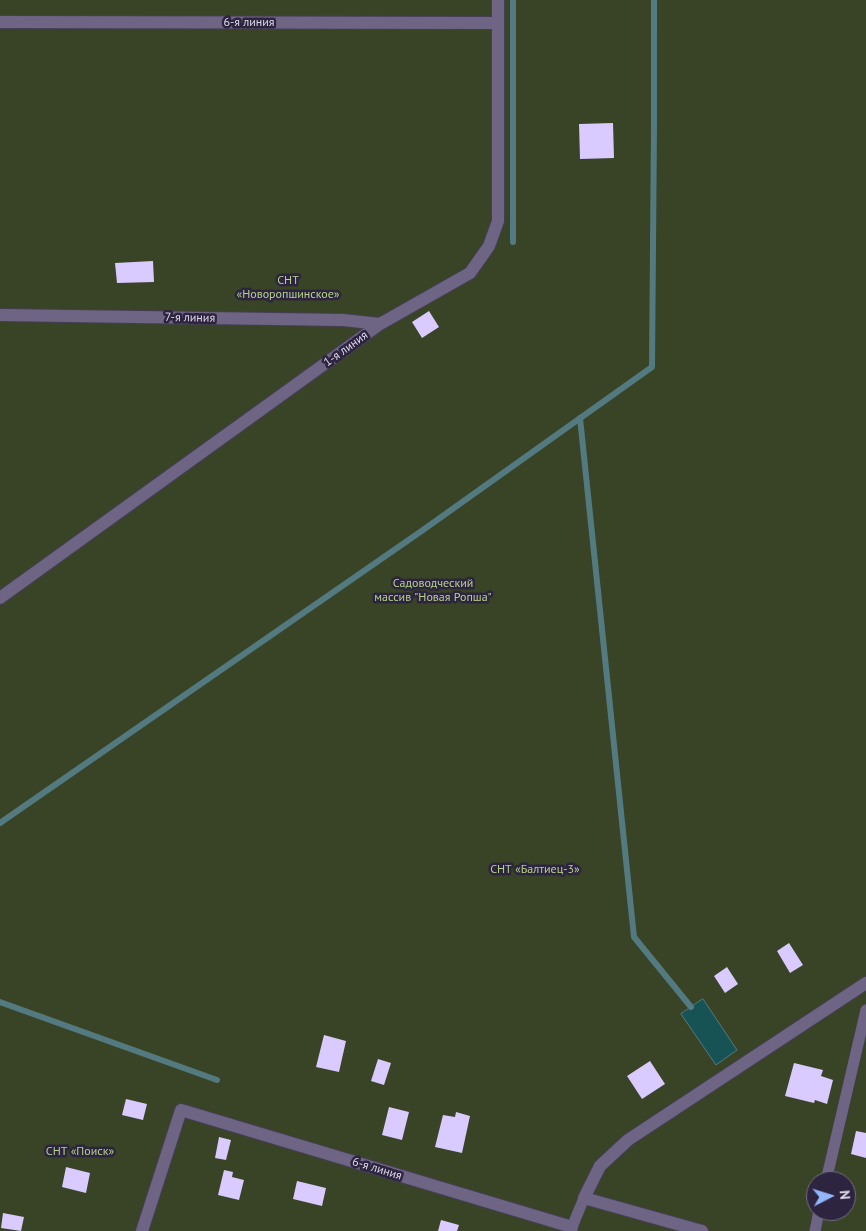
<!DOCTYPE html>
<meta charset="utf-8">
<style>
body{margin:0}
#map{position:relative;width:866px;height:1231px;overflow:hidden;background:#2d243f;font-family:"PT Sans",sans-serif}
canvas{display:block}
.north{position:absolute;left:806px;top:1171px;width:50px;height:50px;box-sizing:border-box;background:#2d243f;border:1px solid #746c84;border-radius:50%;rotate:85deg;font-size:14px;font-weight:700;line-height:20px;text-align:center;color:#ded9eb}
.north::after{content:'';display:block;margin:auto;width:18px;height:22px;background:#92b7fd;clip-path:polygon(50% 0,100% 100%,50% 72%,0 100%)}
</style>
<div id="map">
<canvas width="866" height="1231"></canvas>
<div class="north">N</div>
</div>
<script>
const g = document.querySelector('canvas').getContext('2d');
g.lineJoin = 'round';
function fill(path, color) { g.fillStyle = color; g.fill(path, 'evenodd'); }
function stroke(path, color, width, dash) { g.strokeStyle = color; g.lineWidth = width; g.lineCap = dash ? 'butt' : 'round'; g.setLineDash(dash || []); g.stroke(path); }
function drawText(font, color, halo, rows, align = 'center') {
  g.font = font + ' "PT Sans",sans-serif'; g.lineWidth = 5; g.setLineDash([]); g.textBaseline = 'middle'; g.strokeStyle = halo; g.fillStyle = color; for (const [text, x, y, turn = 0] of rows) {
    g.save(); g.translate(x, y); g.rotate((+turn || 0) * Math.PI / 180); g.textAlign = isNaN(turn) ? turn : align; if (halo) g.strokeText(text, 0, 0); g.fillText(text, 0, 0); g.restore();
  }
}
const green = new Path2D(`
 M0,0H866V1231H0ZM816,1181H846V1211H816Z`);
const water = new Path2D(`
 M703,999L737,1050L716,1065L681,1014Z`);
const stream = new Path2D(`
 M513,0V242
 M580,418L634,937L691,1007
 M0,823L423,530L652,367L654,126V0
 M0,1002L217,1080`);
const building = new Path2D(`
 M613,123L614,158L580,159L579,124Z
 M153,261L154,282L117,283L115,263Z
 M429,311L439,327L422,338L412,322Z
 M789,943L803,965L790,973L777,951Z
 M727,967L738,984L725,993L714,976Z
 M324,1035L346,1041L339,1072L316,1067Z
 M378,1059L391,1063L384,1085L371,1081Z
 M650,1061L665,1084L642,1099L627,1076Z
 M794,1063L823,1070L821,1076L833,1080L827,1104L815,1100L814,1103L785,1096Z
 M126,1099L147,1104L143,1120L122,1115Z
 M389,1107L409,1112L402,1140L382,1135Z
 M456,1112L470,1116L462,1153L435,1147L443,1115L455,1117Z
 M856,1131L866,1133V1158L851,1154Z
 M219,1137L231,1140L226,1160L215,1158Z
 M66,1167L90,1173L86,1193L62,1187Z
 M224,1170L233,1172L232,1177L244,1180L239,1200L218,1195Z
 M297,1181L326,1188L322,1206L293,1199Z
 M3,1213L24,1217L21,1231L1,1228Z
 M441,1220L459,1225L457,1231H438Z`);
const lane = new Path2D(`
 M826,1181L866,1010
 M572,1227L584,1198
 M815,1231L819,1211`);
const street = new Path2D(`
 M0,22L498,23
 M0,315L343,320L380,324
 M0,598L380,324L470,273L489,246L498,221V0
 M142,1231L181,1110L572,1227L571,1231
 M702,1231L584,1198L600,1166L628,1140L866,983`);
const streetNames = [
 ["6-я линия",249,23],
 ["7-я линия",190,318,1],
 ["1-я линия",346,349,-36],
 ["6-я линия",377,1169,17]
];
const parkNames = [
 ["СНТ",288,281],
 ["«Новоропшинское»",288,295],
 ["Садоводческий",433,584],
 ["массив \"Новая Ропша\"",433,598],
 ["СНТ «Балтиец-3»",535,870],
 ["СНТ «Поиск»",80,1152]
];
fill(green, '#384425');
fill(water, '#175254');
stroke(water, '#537a81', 1);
stroke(stream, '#537a81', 6);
fill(building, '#d9caff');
stroke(lane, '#463e55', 12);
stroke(street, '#463e55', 14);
stroke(lane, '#6e6584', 11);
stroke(street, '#6e6584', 12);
drawText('12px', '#ded9eb', '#2d243f', streetNames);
drawText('12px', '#b5d388', '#2d243f', parkNames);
</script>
